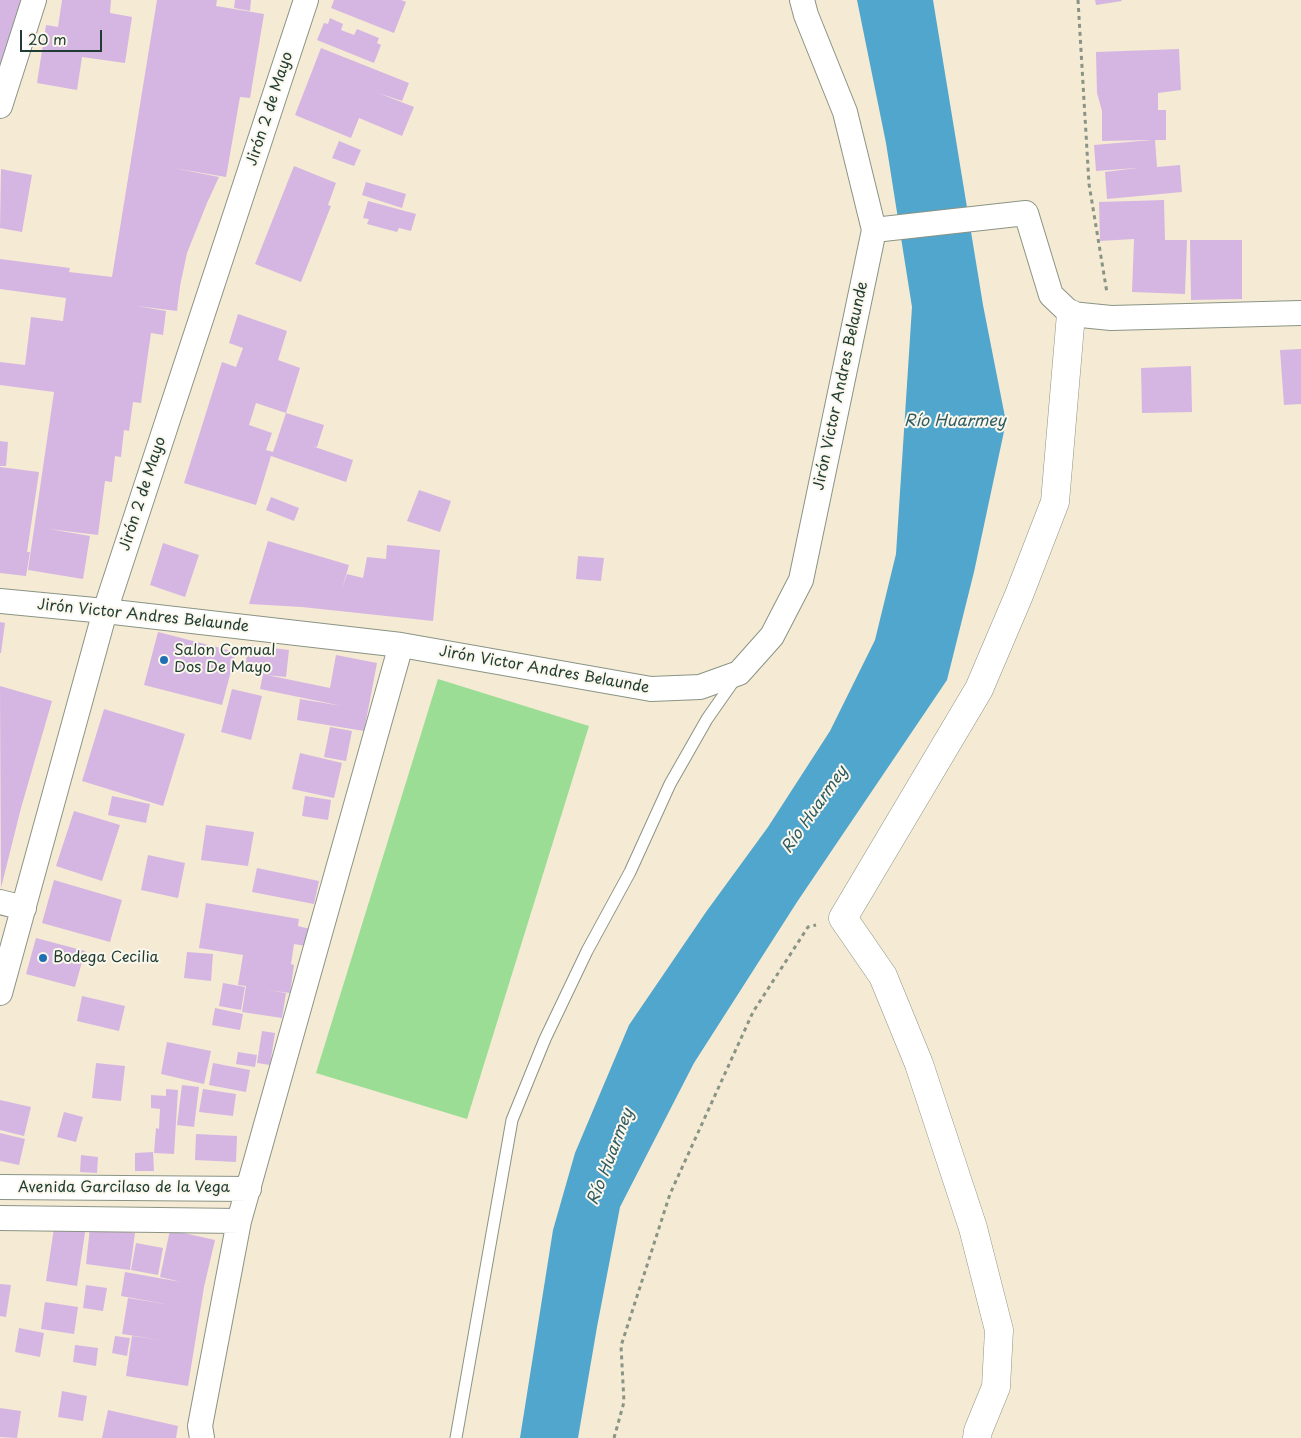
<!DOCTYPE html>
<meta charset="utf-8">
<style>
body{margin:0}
#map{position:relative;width:1301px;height:1438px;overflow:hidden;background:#f5ead4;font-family:"Playpen Sans",sans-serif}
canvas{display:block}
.scale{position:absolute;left:20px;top:30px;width:82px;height:22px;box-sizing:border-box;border:2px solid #1f3d34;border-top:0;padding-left:6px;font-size:15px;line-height:18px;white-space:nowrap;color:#1f3d34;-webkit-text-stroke:4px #fbf7ec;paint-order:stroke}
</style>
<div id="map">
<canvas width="1301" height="1438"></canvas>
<div class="scale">20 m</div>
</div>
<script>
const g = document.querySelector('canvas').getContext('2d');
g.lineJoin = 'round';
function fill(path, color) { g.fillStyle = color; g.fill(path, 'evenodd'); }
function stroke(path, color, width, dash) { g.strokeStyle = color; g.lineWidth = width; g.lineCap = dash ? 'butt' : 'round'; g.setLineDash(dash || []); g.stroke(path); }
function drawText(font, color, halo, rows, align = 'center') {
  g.font = font + ' "Playpen Sans",sans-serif'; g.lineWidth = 4; g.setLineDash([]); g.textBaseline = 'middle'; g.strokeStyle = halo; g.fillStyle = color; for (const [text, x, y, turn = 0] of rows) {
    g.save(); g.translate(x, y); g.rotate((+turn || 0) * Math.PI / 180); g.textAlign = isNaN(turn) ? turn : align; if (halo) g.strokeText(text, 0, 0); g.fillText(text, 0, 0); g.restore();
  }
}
const green = new Path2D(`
 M438,679L589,726L467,1119L316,1073Z`);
const water = new Path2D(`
 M857,0H933L983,305L1006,422L974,572L947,680L797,902L694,1063L620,1207L597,1327L578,1438H520L553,1230L575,1153L629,1025L706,912L768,827L830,731L875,640L896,554L912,307L886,143Z`);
const building = new Path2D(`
 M0,0H23L0,69Z
 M62,0H111L110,13L132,17L125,63L82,57L77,90L37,83L46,25L58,27Z
 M157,0H217L216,6L264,14L250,98L240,97L226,177L173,168L219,177L207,203L187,253L180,286L177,311L137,306L166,311L163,335L151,333L141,403L133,402L129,431L124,430L121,457L115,456L112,482L105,481L98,535L49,529L90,536L83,579L28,570L54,392L0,385V362L25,365L31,317L63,321L66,298L0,289V259L70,268L69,272L112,277Z
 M235,0H251L250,11L234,8Z
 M334,0H401L406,2L394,33L331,8Z
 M1095,0H1121L1122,1L1096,5Z
 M330,18L343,24L341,30L354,35L357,29L379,38L377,43L381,45L374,63L317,40L324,23L328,24Z
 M321,48L409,83L402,101L378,93L414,107L402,136L359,118L351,138L295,115Z
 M1179,49L1181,90L1158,93V110H1166V140H1155L1157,167L1180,165L1182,192L1107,199L1105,172L1137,168L1096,171L1094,145L1152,140L1102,141V111L1097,93L1096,52Z
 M339,141L361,150L354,166L332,158Z
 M294,166L336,183L328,205L331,206L301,282L255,264Z
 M1,169L32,175L22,232L0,228Z
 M366,182L406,194L402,208L362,195Z
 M1164,200L1165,240H1187L1185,294L1132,292L1134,239L1100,241L1099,202Z
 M368,201L416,214L411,231L399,228L397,232L367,224L369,219L363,218Z
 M1190,240H1242V299L1191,300Z
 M238,314L287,331L278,360L300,368L286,413L256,403L249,425L272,433L266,450L273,452L286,413L324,425L317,447L312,446L353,460L346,482L271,456L256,505L184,483L222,362L236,367L243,348L229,343Z
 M1301,349V404L1284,405L1280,350Z
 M1191,366L1192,412L1142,413L1141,368Z
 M0,441L8,442L6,466H0Z
 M0,467L39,472L27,552H30L26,576L0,573Z
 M419,490L451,501L440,532L407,521Z
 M271,497L299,508L294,521L266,510Z
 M268,541L349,565L342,589L347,574L363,578L367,557L386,559L387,545L440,550L433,621L302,607L249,604Z
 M163,543L199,555L185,597L150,585Z
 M578,556L604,558L601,581L576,579Z
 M0,622L5,623L1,653H0Z
 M158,632L236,652L222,705L144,685Z
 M248,645L289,650L286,677L267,675L330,688L336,655L377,663L364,731L297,720L300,699L342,706L260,689L263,674L245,672Z
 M0,686L52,701L21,808L1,888Z
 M232,689L262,696L251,740L221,732Z
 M104,709L185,734L163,806L82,781Z
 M330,727L352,731L346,761L324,757Z
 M300,753L342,763L334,798L292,789Z
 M112,796L150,804L146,823L108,815Z
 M305,796L331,800L328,820L302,816Z
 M74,811L120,825L102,881L56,866Z
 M206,825L254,832L248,866L201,860Z
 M148,855L185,863L178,898L141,890Z
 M257,868L319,881L314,904L252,892Z
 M54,880L122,900L110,942L42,923Z
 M206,903L299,919L298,926L310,929L306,946L294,944L291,964L294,965L290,993L267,990L286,993L282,1018L242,1012L246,986L238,985L243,955L199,948Z
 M36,938L85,951L75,987L26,974Z
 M187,952L213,954L211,981L184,978Z
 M223,983L245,987L241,1010L219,1006Z
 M82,996L125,1006L119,1031L77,1021Z
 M215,1008L243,1014L240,1030L212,1025Z
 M262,1031L275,1033L270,1065L257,1063Z
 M167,1042L211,1051L204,1084L161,1074Z
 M238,1052L257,1055L255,1067L236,1064Z
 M96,1063L125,1066L121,1101L92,1098Z
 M213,1063L250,1070L246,1092L209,1085Z
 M182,1085L199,1087L194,1127L177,1125Z
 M166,1089L178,1090L174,1154L154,1153L156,1128L159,1129L160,1109L151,1108V1095L166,1096Z
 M203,1089L236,1094L233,1116L199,1112Z
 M0,1100L31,1107L24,1136L0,1130Z
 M64,1112L83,1117L76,1142L57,1137Z
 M0,1133L25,1139L19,1165L0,1161Z
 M196,1134L237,1136L236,1162L195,1160Z
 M153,1152L154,1171H135V1153Z
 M81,1155L98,1157L97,1173L80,1172Z
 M55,1222L86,1226L77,1286L46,1281Z
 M90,1227L135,1233L130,1270L86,1264Z
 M170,1230L215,1240L204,1287L188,1386L126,1376L132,1336L161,1340L122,1334L128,1298L171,1305L121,1296L125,1272L181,1282L160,1277Z
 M136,1243L163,1248L158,1275L131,1270Z
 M0,1284L11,1285L6,1317L0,1316Z
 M86,1285L107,1288L103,1311L83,1308Z
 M45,1302L78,1307L74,1334L41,1329Z
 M19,1328L44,1333L40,1357L15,1352Z
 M115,1336L130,1338L127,1356L112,1353Z
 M75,1345L98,1348L96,1366L73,1362Z
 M62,1391L87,1396L83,1421L58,1417Z
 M0,1408L21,1411L17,1438L0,1437Z
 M108,1410L178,1426L176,1438H102Z`);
const path = new Path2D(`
 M1078,0L1089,184L1107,293
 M614,1438L624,1402L621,1346L670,1194L753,1012L808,927L816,925`);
const service = new Path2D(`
 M456,1438L512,1120L545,1039L587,951L630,872L670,784L707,719L735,679`);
const minor = new Path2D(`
 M0,106L34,0
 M874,230L1026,213L1051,295L1071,314L1111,318L1301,313
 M0,601L105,611L401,645L651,689L700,687L739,673L772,636L801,580L874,230L845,112L806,15L802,0
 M0,902L24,908
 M0,993L105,611L306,0
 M0,1187L249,1189
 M0,1218L239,1221
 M202,1438L200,1426L239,1221L401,645`);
const tertiary = new Path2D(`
 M977,1438L978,1431L996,1387L999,1330L973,1228L919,1064L883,976L843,918L979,689L1019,595L1055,502L1071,314`);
const markers = [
 [164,660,5,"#1f6fb2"],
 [43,958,5,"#1f6fb2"]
];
const streetNames = [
 ["Jirón 2 de Mayo",270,109,-72],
 ["Jirón Victor Andres Belaunde",841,386,-78],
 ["Jirón 2 de Mayo",143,494,-72],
 ["Jirón Victor Andres Belaunde",143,616,6],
 ["Jirón Victor Andres Belaunde",544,670,10],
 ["Avenida Garcilaso de la Vega",124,1188]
];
const poiNames = [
 ["Salon Comual",174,651],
 ["Dos De Mayo",174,668],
 ["Bodega Cecilia",53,958]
];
const waterNames = [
 ["Río Huarmey",955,422],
 ["Río Huarmey",815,810,-55],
 ["Río Huarmey",611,1157,-69]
];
fill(green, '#9bdd94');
fill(water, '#50a6cc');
fill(building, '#d5b6e2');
stroke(service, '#8a9484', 13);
stroke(minor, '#8a9484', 26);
stroke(tertiary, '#8a9484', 29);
stroke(path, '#8a9484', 3, [4, 4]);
stroke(service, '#fff', 11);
stroke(minor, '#fff', 24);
stroke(tertiary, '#fff', 28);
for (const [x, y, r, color] of markers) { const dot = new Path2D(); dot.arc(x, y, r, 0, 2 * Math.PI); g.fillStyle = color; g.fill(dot); stroke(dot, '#fbf7ec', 2); }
drawText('15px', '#1f3d34', '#fbf7ec', streetNames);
drawText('15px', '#1f3d34', '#fbf7ec', poiNames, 'left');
drawText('italic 16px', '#2e5c62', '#fbf7ec', waterNames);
</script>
